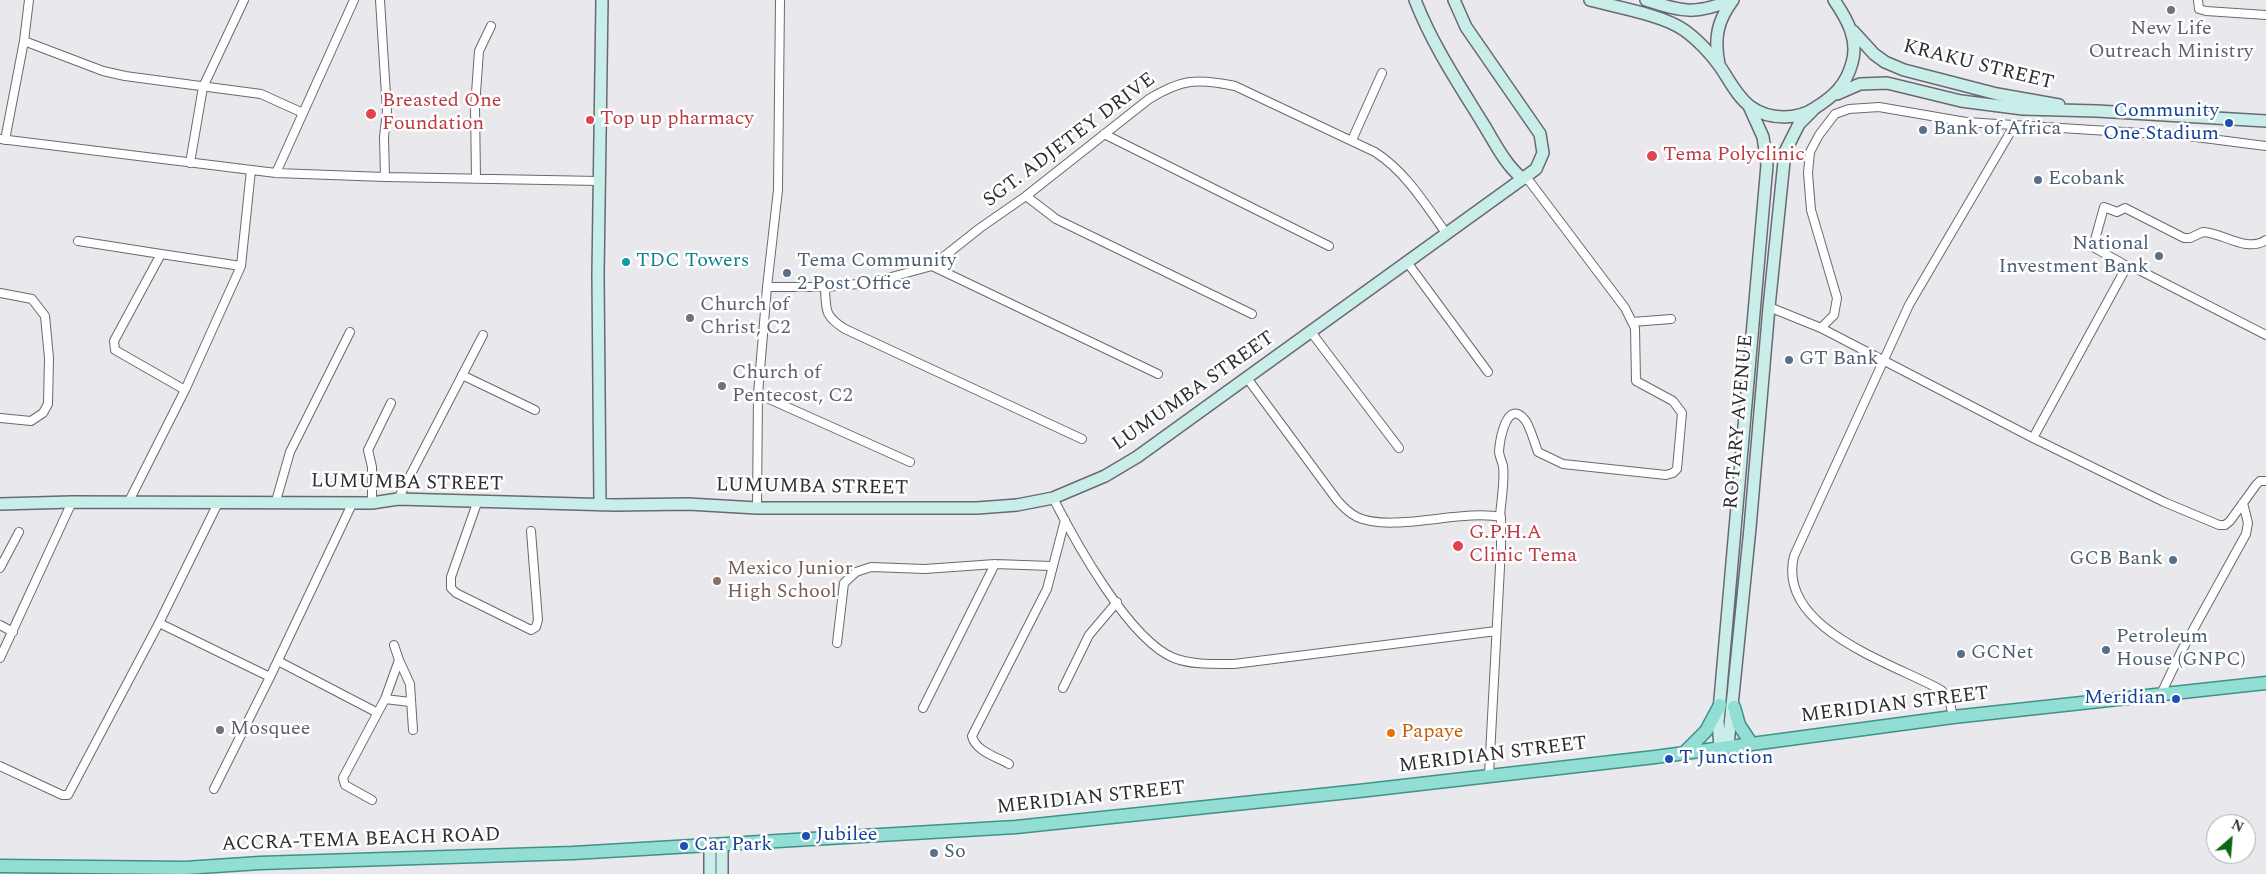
<!DOCTYPE html>
<style>
body{margin:0}
#map{position:relative;width:2266px;height:874px;overflow:hidden;background:#e8e8ed;font-family:Spectral,serif}
canvas{display:block}
.north{position:absolute;left:2206px;top:814px;width:50px;height:50px;box-sizing:border-box;background:#fff;border:1px solid #ababac;border-radius:50%;rotate:27deg;font-size:14px;font-weight:700;line-height:20px;text-align:center;color:#2d2d2f}
.north::after{content:'';display:block;margin:auto;width:18px;height:22px;background:#0c6911;clip-path:polygon(50% 0,100% 100%,50% 72%,0 100%)}
</style>
<div id="map">
<canvas width="2266" height="874"></canvas>
<div class="north">N</div>
</div>
<script>
const g = document.querySelector('canvas').getContext('2d');
g.lineJoin = 'round';
function stroke(path, color, width, dash) { g.strokeStyle = color; g.lineWidth = width; g.lineCap = dash ? 'butt' : 'round'; g.setLineDash(dash || []); g.stroke(path); }
function drawText(font, color, halo, rows, align = 'center') {
  g.font = font + ' Spectral,serif'; g.lineWidth = 5; g.setLineDash([]); g.textBaseline = 'middle'; g.strokeStyle = halo; g.fillStyle = color; for (const [text, x, y, turn = 0] of rows) {
    g.save(); g.translate(x, y); g.rotate((+turn || 0) * Math.PI / 180); g.textAlign = isNaN(turn) ? turn : align; if (halo) g.strokeText(text, 0, 0); g.fillText(text, 0, 0); g.restore();
  }
}
const street = new Path2D(`
 M380,0L387,111L384,137L385,177
 M2198,0L2199,9L2206,11L2266,15
 M24,41L103,71L125,76L261,94L303,113
 M1104,134L1329,246
 M0,139L276,173L385,177L599,181
 M5,140L24,41L29,0
 M1352,140L1382,73
 M190,163L203,87L244,0
 M276,173L354,0
 M476,179L475,107L479,51L491,26
 M1026,196L1056,219L1252,314
 M78,241L161,254
 M1407,262L1488,372
 M932,266L1158,374
 M2127,266L2093,247L2104,207L2117,212L2125,208L2184,238H2190L2203,232C2224,233 2246,253 2266,240
 M767,287H825L869,283L932,266L980,228L1026,196L1149,99C1182,79 1197,78 1235,86L1375,152C1406,172 1425,204 1446,233
 M825,287C826,310 824,316 845,329L1082,439
 M0,293L32,299L45,316L49,358L48,404L43,413L31,421L0,418
 M1769,307L1821,328L1834,315L1837,298L1811,210L1808,173L1810,152L1819,135L1835,114L1849,109L1879,107L1966,122L2188,136L2266,146
 M1632,322L1671,319
 M1821,328L2033,438L2127,266L2139,270L2266,335
 M1311,332L1399,448
 M462,375L535,410
 M1247,378L1337,500C1343,507 1349,513 1357,517C1391,533 1462,509 1501,517V548L1489,774
 M185,390L115,350L114,341L161,254L241,266
 M758,394L910,462
 M2033,438L2164,502L2219,525H2225L2230,521L2256,485L2260,481H2266
 M1053,498C1075,541 1129,640 1174,658C1192,665 1215,664 1234,664L1496,631
 M398,499L483,335
 M276,501L290,452L350,332
 M128,503L185,390L241,266L251,170
 M372,503V467L368,450L391,403
 M477,503L451,577V588L456,593L531,630L536,627L538,620L531,531
 M757,508L758,394L767,287L778,190L780,0
 M1500,517C1501,500 1505,482 1503,466C1502,461 1499,456 1499,451C1500,439 1507,398 1525,420C1529,424 1535,444 1538,452L1563,464L1666,475L1673,473L1677,469L1682,413L1673,401L1636,381L1635,328L1625,308L1527,178
 M0,568L19,532
 M159,623L270,677L214,789
 M0,625L13,632
 M837,643L844,583L856,572L871,567L925,569L995,564L1051,566
 M0,658L72,502
 M399,660L410,684L413,730
 M278,661L376,712
 M270,677L353,502
 M1063,688L1089,635L1117,602
 M2160,696L2182,650L2246,534L2248,523L2243,503
 M385,699L410,702
 M923,708L995,564
 M1953,717L1949,698L1941,690C1893,663 1776,629 1794,556L1909,305L2014,126
 M1009,764C997,757 975,751 972,736L1047,589L1065,520
 M0,766L62,795H68L159,623L218,503
 M372,800L345,785L343,778L385,699L399,660L394,645`);
const secondary = new Path2D(`
 M1415,0C1432,44 1458,83 1482,122C1494,141 1505,165 1523,179
 M1590,0C1616,7 1663,15 1684,30C1697,39 1712,55 1721,68C1729,80 1738,98 1751,107C1769,120 1797,120 1815,108C1834,96 1846,85 1852,63C1859,40 1847,19 1834,0
 M1646,0C1683,12 1695,15 1732,0
 M1853,31L1874,54L1885,62L1904,70L1997,94L2059,105
 M1719,64C1714,39 1717,21 1733,0
 M1837,94L1860,84L1887,83L1961,101L2023,109L2097,111L2266,121
 M0,504L72,502L372,503L398,499L615,505L688,504L757,508H977L1017,505L1053,498L1105,476L1137,457L1536,169L1543,153L1540,134L1466,27L1454,0
 M600,505L598,274L602,0
 M1728,745L1750,528L1769,307L1785,152L1799,124L1813,110
 M1720,747L1718,722L1767,165L1763,137L1749,106
 M710,874V846
 M722,874V845`);
const primary = new Path2D(`
 M1734,707L1739,725L1751,743
 M1684,753L1706,731L1720,705
 M0,866L185,868L260,863L573,853L1016,827L1359,791L1655,757L1953,717L2266,683`);
const markers = [
 [2171,10,5,"#6b7280"],
 [371,114,6,"#e0444e"],
 [590,120,5,"#e0444e"],
 [2229,123,5,"#1a4fb4"],
 [1923,130,5,"#5c6f8a"],
 [1652,156,6,"#e0444e"],
 [2038,180,5,"#5c6f8a"],
 [2159,256,5,"#5c6f8a"],
 [626,262,5,"#0f9aa8"],
 [787,273,5,"#5c6f8a"],
 [690,318,5,"#6b7280"],
 [1789,360,5,"#5c6f8a"],
 [722,386,5,"#6b7280"],
 [1458,546,6,"#e0444e"],
 [2173,560,5,"#5c6f8a"],
 [717,581,5,"#8d6e63"],
 [2106,650,5,"#5c6f8a"],
 [1961,654,5,"#5c6f8a"],
 [2176,699,5,"#1a4fb4"],
 [220,730,5,"#6b7280"],
 [1391,733,5,"#e8710a"],
 [1669,759,5,"#1a4fb4"],
 [806,836,5,"#1a4fb4"],
 [684,846,5,"#1a4fb4"],
 [934,853,5,"#5c6f8a"]
];
const worshipNames = [
 ["New Life",2171,30,"center"],
 ["Outreach Ministry",2171,53,"center"],
 ["Church of",700,306],
 ["Christ, C2",700,329],
 ["Church of",732,374],
 ["Pentecost, C2",732,397],
 ["Mosquee",230,730]
];
const streetNames = [
 ["KRAKU STREET",1978,66,14],
 ["SGT. ADJETEY DRIVE",1070,141,-37],
 ["LUMUMBA STREET",1194,392,-35],
 ["ROTARY AVENUE",1740,422,-85],
 ["LUMUMBA STREET",407,484,1],
 ["LUMUMBA STREET",812,488,1],
 ["MERIDIAN STREET",1895,706,-7],
 ["MERIDIAN STREET",1493,756,-7],
 ["MERIDIAN STREET",1091,799,-6],
 ["ACCRA-TEMA BEACH ROAD",361,841,-2]
];
const healthNames = [
 ["Breasted One",382,102],
 ["Foundation",382,125],
 ["Top up pharmacy",600,120],
 ["Tema Polyclinic",1663,156],
 ["G.P.H.A",1469,534],
 ["Clinic Tema",1469,557]
];
const transitNames = [
 ["Community",2219,112,"right"],
 ["One Stadium",2219,135,"right"],
 ["Meridian",2166,699,"right"],
 ["T Junction",1679,759],
 ["Jubilee",816,836],
 ["Car Park",694,846]
];
const serviceNames = [
 ["Bank of Africa",1933,130],
 ["Ecobank",2048,180],
 ["National",2149,245,"right"],
 ["Investment Bank",2149,268,"right"],
 ["Tema Community",797,262],
 ["2 Post Office",797,285],
 ["GT Bank",1799,360],
 ["GCB Bank",2163,560,"right"],
 ["Petroleum",2116,638],
 ["House (GNPC)",2116,661],
 ["GCNet",1971,654],
 ["So",944,853]
];
const cultureNames = [
 ["TDC Towers",636,262]
];
const educationNames = [
 ["Mexico Junior",727,570],
 ["High School",727,593]
];
const foodNames = [
 ["Papaye",1401,733]
];
stroke(street, '#6a696e', 10);
stroke(secondary, '#6a696e', 14);
stroke(primary, '#409188', 15);
stroke(street, '#fff', 8);
stroke(secondary, '#c9eeea', 11);
stroke(primary, '#92ddd4', 12);
for (const [x, y, r, color] of markers) { const dot = new Path2D(); dot.arc(x, y, r, 0, 2 * Math.PI); g.fillStyle = color; g.fill(dot); stroke(dot, '#fff', 2); }
drawText('20px', '#5b616d', '#fff', worshipNames, 'left');
drawText('20px', '#2d2d2f', '#fff', streetNames);
drawText('20px', '#be3a42', '#fff', healthNames, 'left');
drawText('20px', '#164399', '#fff', transitNames, 'left');
drawText('20px', '#4e5e75', '#fff', serviceNames, 'left');
drawText('20px', '#0d838f', '#fff', cultureNames, 'left');
drawText('20px', '#785e54', '#fff', educationNames, 'left');
drawText('20px', '#c56008', '#fff', foodNames, 'left');
</script>
